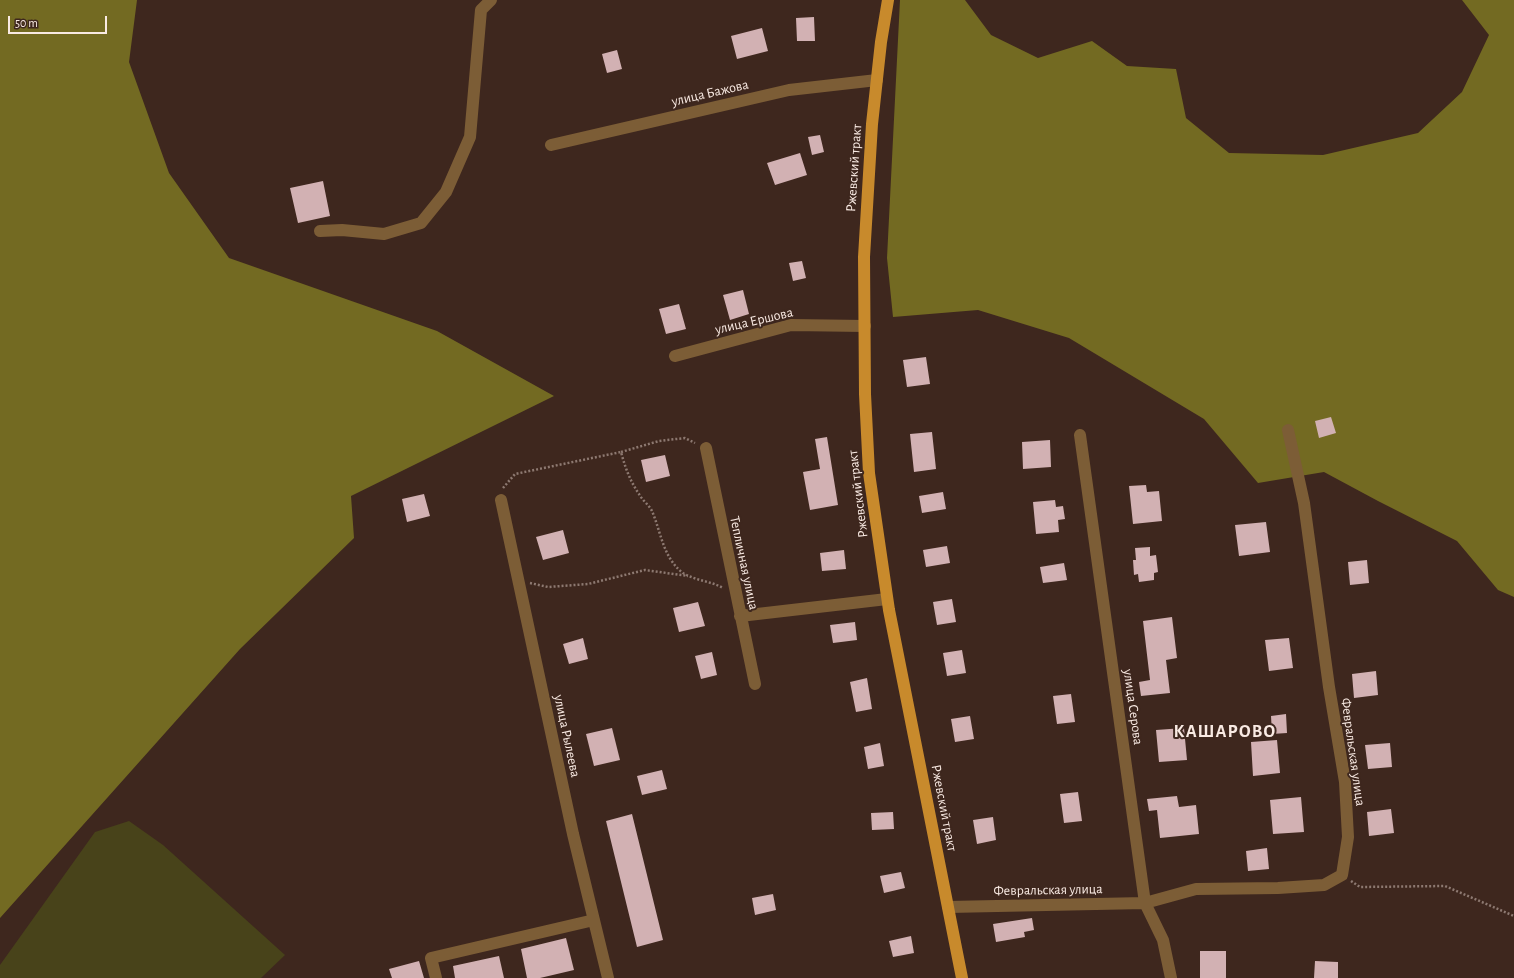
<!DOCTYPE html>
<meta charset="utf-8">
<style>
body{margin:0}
#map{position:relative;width:1514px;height:978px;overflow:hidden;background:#3e271e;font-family:"Alegreya Sans",sans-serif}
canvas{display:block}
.scale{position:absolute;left:8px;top:16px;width:99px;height:18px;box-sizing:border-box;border:2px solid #f9eae3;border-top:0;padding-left:5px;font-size:12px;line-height:14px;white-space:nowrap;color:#f9eae3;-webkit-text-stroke:3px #3e271e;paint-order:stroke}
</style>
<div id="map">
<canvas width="1514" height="978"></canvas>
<div class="scale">50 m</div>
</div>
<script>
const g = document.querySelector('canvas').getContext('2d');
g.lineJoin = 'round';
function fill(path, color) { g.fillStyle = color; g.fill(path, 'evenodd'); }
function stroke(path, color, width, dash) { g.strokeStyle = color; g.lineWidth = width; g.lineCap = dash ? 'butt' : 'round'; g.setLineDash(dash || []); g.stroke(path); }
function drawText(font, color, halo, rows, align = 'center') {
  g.font = font + ' "Alegreya Sans",sans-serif'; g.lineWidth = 4; g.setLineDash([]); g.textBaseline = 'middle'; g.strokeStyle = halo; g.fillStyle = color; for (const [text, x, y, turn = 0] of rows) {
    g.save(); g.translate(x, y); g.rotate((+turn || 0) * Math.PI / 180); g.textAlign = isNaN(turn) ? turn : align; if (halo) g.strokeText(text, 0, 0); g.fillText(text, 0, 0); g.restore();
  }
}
const green = new Path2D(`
 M129,821L163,845L285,955L261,978H0V965L95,832Z`);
const forest = new Path2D(`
 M0,0H137L129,62L169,173L229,258L437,331L554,396L351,496L354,538L240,649L0,918Z
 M900,0H965L991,35L1038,58L1092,41L1127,66L1176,69L1186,118L1229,153L1323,155L1418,133L1462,92L1489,35L1462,0H1514V597L1498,590L1457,541L1378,501L1324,472L1258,483L1204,419L1069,338L978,310L893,317L887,258Z`);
const building = new Path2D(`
 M814,17L815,41H797L796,18Z
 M762,28L768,51L737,59L731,36Z
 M617,50L622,69L607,73L602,54Z
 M820,135L824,152L812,155L808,137Z
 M800,153L807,175L775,185L767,163Z
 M323,181L330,216L298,223L290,188Z
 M802,261L806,278L793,281L789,263Z
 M743,290L749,314L730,320L723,295Z
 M679,304L686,329L666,334L659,309Z
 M926,357L930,384L907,387L903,360Z
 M1331,417L1336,433L1319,438L1315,421Z
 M932,432L936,469L914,472L910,434Z
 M827,437L838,505L810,510L803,472L820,469L815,439Z
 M1050,440L1051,467L1023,469L1022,442Z
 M665,455L670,476L646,482L641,460Z
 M1146,485L1147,492L1159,491L1162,521L1133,524L1129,486Z
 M943,492L946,509L922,513L919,496Z
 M424,494L430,516L407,522L402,499Z
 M1055,500L1056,507L1063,506L1065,519L1058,520L1059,532L1036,534L1033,502Z
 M1266,522L1270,552L1239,556L1235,525Z
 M563,530L569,553L543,560L536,537Z
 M947,546L950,563L926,567L923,550Z
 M1150,547V556L1156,555L1158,572L1154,573V580L1139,582L1138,574L1134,575L1133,560H1136L1135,548Z
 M844,550L846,569L822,571L820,553Z
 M1367,560L1369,583L1350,585L1348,562Z
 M1064,563L1067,580L1043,583L1040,567Z
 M952,599L956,622L937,625L933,602Z
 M698,602L705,626L679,632L673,608Z
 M1172,617L1177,658L1166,660L1170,693L1141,696L1139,682L1150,680L1143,621Z
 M855,622L857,640L833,643L830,625Z
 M583,638L588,659L569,664L563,644Z
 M1289,638L1293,668L1269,671L1265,640Z
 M962,650L966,673L947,676L943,653Z
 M712,652L717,675L701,679L695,656Z
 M1376,671L1378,695L1354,698L1352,674Z
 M867,678L872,709L856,712L850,682Z
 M1071,694L1075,722L1057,724L1053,696Z
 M1286,714L1287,733L1272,734L1271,716Z
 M970,716L974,739L955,742L951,719Z
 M612,728L620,760L594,766L586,734Z
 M1184,728L1187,760L1159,762L1156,730Z
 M1277,740L1280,773L1253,776L1251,742Z
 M880,743L884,766L868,769L864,747Z
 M1390,743L1392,767L1368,769L1365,745Z
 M662,770L667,789L642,795L637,776Z
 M1078,792L1082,821L1064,823L1060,794Z
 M1177,796L1179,807L1196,805L1199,834L1160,838L1157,810L1149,811L1147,799Z
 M1301,797L1304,832L1273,834L1270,800Z
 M1391,809L1394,833L1369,836L1367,812Z
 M893,812L894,829L872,830L871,813Z
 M632,814L663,940L637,947L606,821Z
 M993,817L996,840L977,844L973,820Z
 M1267,848L1269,869L1248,871L1246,851Z
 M901,872L905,888L884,893L880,876Z
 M773,894L776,910L755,915L752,898Z
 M1032,918L1034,930L1024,932L1025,937L996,942L993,924Z
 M911,936L914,953L893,957L889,941Z
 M566,938L574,970L540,978H527L521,949Z
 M1200,951H1226V978H1200Z
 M499,956L504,978H455L453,966Z
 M419,961L424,978H392L389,969Z
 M1315,961L1338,962V978H1314Z`);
const path = new Path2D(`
 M621,452L659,441L685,438L695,443
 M503,488L515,474L621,452C625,467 630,481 639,494C642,500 649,505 652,511C661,532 663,558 683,573C696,581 711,581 723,588
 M530,583L548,587L588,584L645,570L688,576
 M1351,881L1360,887L1445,886L1514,916`);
const minor = new Path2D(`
 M551,145L789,90L877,80
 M320,231L342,230L384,234L421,223L446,192L470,137L481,10L491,0
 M675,356L791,325L865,326
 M1080,435L1145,903L1163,940L1171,978
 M706,448L755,684
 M501,500L573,834L608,978
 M740,616L887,599
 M948,907L1145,903L1196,889L1278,888L1324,885L1342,875L1348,837L1345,782L1329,687L1304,503L1288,430
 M436,978L431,958L594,920`);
const major = new Path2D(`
 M888,0L881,42L872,124L864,257L865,394L869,473L889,610L962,978`);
const streetNames = [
 ["улица Бажова",710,93,-13],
 ["Ржевский тракт",854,168,-86],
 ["улица Ершова",754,321,-13],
 ["Ржевский тракт",858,494,-97],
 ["Тепличная улица",744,563,78],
 ["улица Серова",1133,707,82],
 ["улица Рылеева",567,736,78],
 ["Февральская улица",1353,752,82],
 ["Ржевский тракт",944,808,79],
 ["Февральская улица",1048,890,-1]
];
const districtNames = [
 ["КАШАРОВО",1225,732]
];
fill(green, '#48431a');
fill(forest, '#736a22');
fill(building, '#d2b1b3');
stroke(path, '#8d7971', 2.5, [2, 2]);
stroke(minor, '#7c5d36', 12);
stroke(major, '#c88a2c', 12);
drawText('14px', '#f9eae3', '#3e271e', streetNames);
g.letterSpacing = '1px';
drawText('bold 18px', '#f9eae3', '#3e271e', districtNames);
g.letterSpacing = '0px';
</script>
